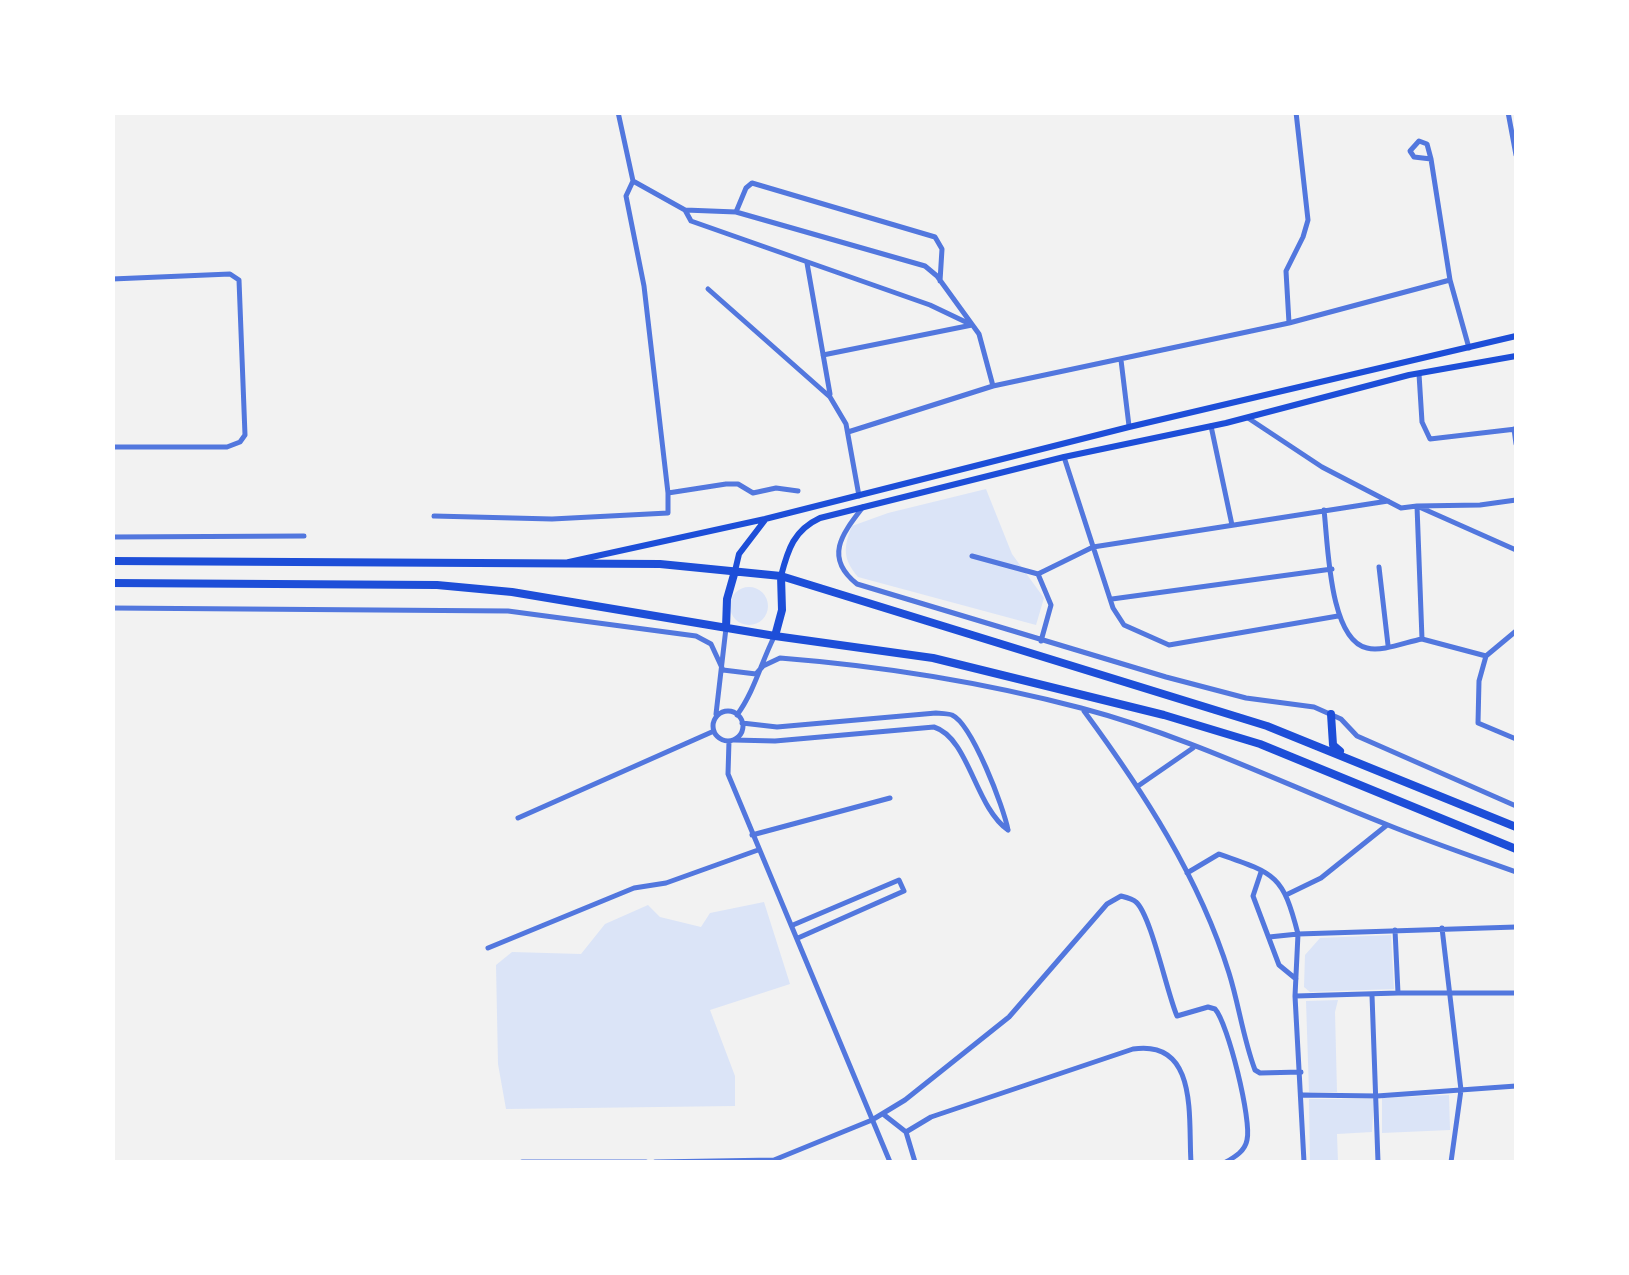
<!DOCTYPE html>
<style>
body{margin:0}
#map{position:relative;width:1629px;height:1275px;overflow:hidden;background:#f2f2f2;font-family:Mulish,sans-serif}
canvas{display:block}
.frame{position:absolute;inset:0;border:115px solid #fff;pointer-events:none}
</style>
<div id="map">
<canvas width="1629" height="1275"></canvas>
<div class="frame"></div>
</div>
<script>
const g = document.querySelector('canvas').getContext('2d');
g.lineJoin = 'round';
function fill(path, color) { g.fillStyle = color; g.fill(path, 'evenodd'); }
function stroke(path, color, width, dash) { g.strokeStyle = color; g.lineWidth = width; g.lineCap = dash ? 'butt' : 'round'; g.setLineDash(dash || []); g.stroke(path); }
const green = new Path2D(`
 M986,489L1012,554L1044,598L1036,625L858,577C843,559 843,548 852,526L888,513Z
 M730 606a19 19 0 1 1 38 0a19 19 0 1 1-38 0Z
 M764,902L790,984L710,1010L735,1076V1106L506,1109L498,1064L496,965L512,952L581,954L605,924L648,905L660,917L701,927L710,913Z
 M1391,935L1394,989L1310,992L1304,987L1305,955L1320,938Z
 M1338,1000L1335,1012L1337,1092H1309L1306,1001Z
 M1449,1095L1450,1130L1382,1133V1098Z
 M1309,1099H1374L1372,1132L1337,1134L1338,1162H1310Z`);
const minor = new Path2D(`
 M618,112L633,181
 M1508,112L1516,155
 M1431,159L1414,157L1410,151L1419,141L1427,144L1431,159L1450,280L1469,348
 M685,210L691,221L930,305L972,325L823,355
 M736,212L746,188L752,183L935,237L942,249L940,281
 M807,263L830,394
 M112,279L230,274L239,280L245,435L240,442L227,447H112
 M708,289L830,397L846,424L859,496
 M1289,323L1286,271L1303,237L1308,220L1296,112
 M1121,360L1129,426
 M1419,374L1422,422L1430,439L1516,429
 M1248,418L1322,467L1401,508L1417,506L1516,550
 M1211,426L1232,525
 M1514,429L1516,444
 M848,432L993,386L1289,323L1450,280
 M1064,457L1113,608L1124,625L1169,645L1338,616
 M798,491L776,488L753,493L738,484H726L668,493L644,286L626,196L633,181L685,210L736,212L925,266L937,276L979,334L993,386
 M863,507C843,533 823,557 857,584L1166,677L1246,698L1314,707L1341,719L1357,736L1516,806
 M1324,510C1328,543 1329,640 1367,648C1382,652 1406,642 1422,639L1417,506L1480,505L1516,500
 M434,516L552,519L668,513V493
 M112,537L304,536
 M972,556L1038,574L1051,605L1041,641
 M1379,567L1388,645
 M1038,574L1093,547L1388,501
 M1112,599L1332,569
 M112,608L508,611L696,636L711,644L723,670L756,674L763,666L780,658C882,666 982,682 1081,708C1187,736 1286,785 1388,825C1430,842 1474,857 1516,872
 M1516,631L1486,656L1479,681L1478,723L1516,739
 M1422,639L1486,656
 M1084,711C1143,791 1199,877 1229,973C1239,1005 1243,1038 1255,1070L1260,1073L1301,1072
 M713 726a15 15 0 1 1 30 0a15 15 0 1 1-30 0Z
 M716,714L726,628
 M737,715C754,692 761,663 774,637
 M742,723L777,727L936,713C937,713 951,714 952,715C972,724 1004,808 1008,830
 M734,740L775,741L934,727C969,738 975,807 1008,830
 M729,741L728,774L890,1162
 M1138,786L1193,748
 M518,818L714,731
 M752,835L890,798
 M1261,872L1253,896L1279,965L1296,979
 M1187,873L1219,854C1277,874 1283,876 1298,934L1516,927
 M1288,894L1321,878L1387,825
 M793,925L899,880L904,891L798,938
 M1442,928L1461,1090L1451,1162
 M1395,930L1398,993H1516
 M1269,937L1298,934L1295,996L1304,1162
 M488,948L634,888L666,883L758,850
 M1372,995L1378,1162
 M1296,996L1398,993
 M1303,1095L1377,1096L1516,1086
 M883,1114L906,1132L915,1162
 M906,1132L931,1117L1133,1049C1199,1039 1188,1119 1191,1162
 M522,1162H646
 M655,1162L774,1160L872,1120L905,1100L1009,1017L1107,904L1121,896C1125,897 1133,899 1136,902C1151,915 1167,993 1177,1016L1208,1007L1215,1009C1228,1023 1252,1121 1247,1140C1245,1151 1235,1157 1226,1162`);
const secondary = new Path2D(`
 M569,562L765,519L1129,427L1516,336
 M735,571L739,554L765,520
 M781,576C788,549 794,530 820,518L1064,457L1226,423L1409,375L1516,356`);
const trunk = new Path2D(`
 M112,561L660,564L781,576L1267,726L1516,827
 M112,583L437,585L512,592L775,636L933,658L1164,715L1260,744L1516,849
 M726,628L727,599L735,571
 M775,636L782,610L781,576
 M1331,714L1333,745L1340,751`);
fill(green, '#dbe4f7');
stroke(minor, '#5277de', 5);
stroke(secondary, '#1d4ed8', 6);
stroke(trunk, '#1d4ed8', 8);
</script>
